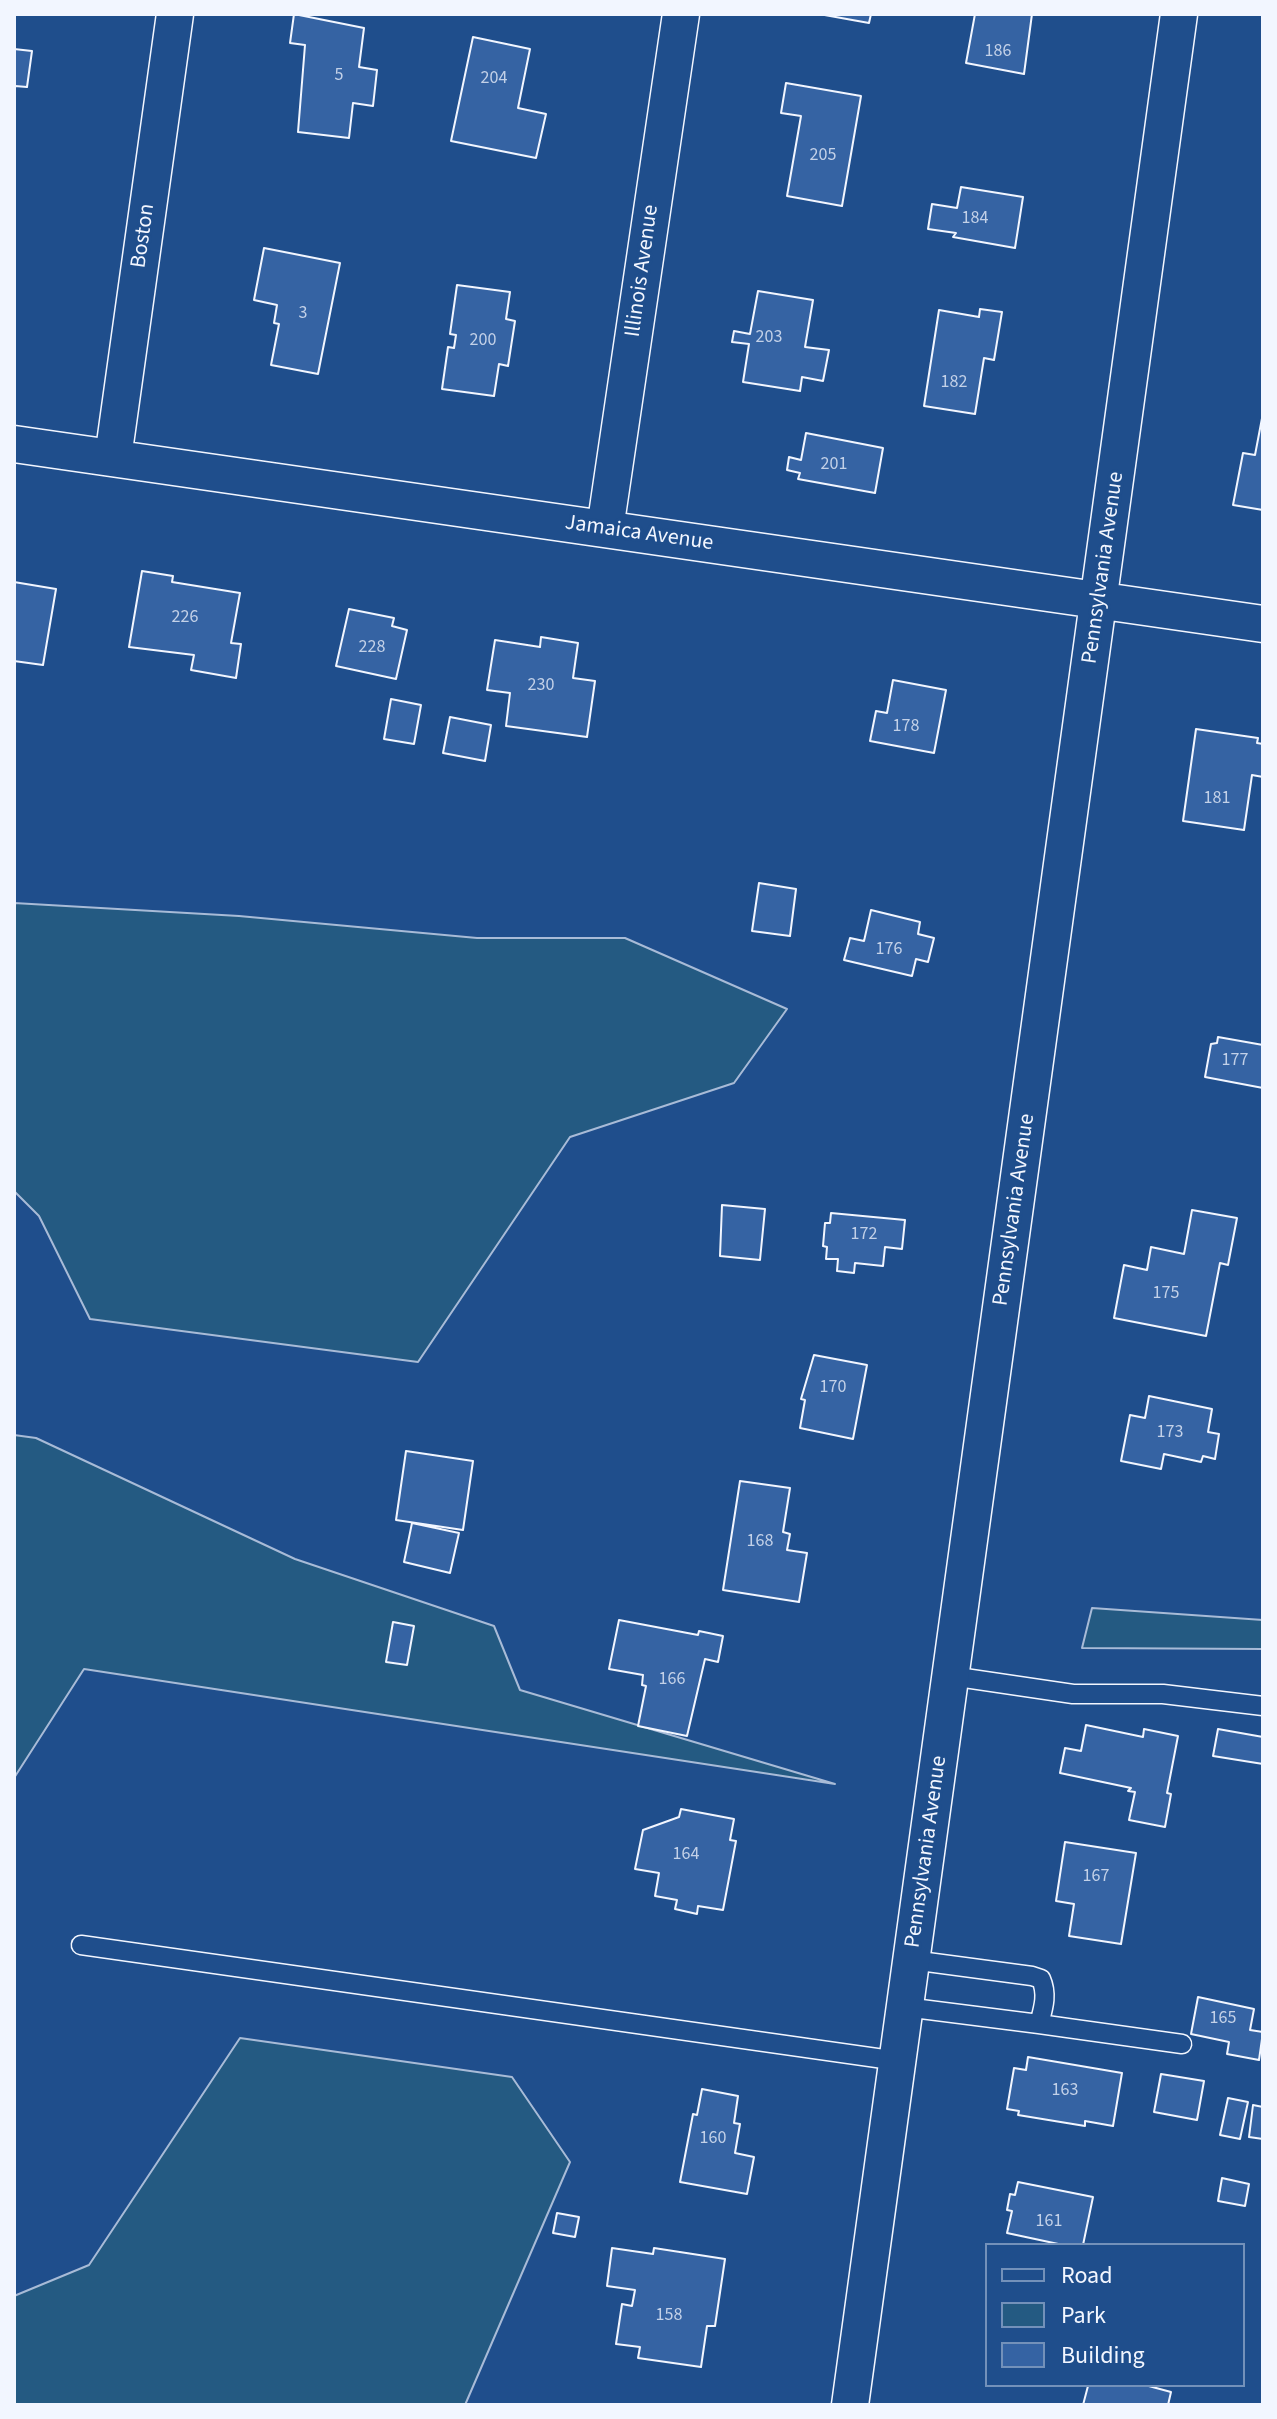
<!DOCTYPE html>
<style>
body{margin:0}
#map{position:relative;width:1277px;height:2419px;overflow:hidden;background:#1f4e8c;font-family:"Source Sans 3",sans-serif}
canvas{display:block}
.frame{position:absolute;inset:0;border:16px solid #f2f6ff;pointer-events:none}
.legend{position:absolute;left:985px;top:2243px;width:260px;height:144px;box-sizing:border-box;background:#1f4e8c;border:2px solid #7391ba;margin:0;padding:10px 14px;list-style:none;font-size:24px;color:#f2f6ff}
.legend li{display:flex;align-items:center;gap:16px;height:40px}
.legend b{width:40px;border:2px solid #7391ba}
</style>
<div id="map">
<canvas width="1277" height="2419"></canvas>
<div class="frame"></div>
<ul class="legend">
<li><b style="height:10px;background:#1f4e8c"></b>Road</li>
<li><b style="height:22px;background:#245a82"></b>Park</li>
<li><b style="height:22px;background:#3563a3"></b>Building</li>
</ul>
</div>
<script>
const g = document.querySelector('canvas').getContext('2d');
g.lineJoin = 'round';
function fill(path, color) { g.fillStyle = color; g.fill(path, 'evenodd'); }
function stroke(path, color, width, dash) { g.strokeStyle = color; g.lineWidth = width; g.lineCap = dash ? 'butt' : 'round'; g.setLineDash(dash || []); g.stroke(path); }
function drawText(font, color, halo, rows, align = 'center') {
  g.font = font + ' "Source Sans 3",sans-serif'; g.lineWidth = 6; g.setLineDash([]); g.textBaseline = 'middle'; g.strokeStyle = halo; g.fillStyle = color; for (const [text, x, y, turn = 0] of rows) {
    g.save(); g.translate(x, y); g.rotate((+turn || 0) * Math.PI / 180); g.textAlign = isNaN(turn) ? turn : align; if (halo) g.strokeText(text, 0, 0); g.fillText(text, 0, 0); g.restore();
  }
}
const green = new Path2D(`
 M14,903L239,916L477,938H625L787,1009L734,1083L570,1137L418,1362L90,1319L39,1216L14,1191Z
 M14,1435L36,1438L295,1559L494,1626L520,1690L835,1784L84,1669L14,1778Z
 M1092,1608L1263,1620V1649L1082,1648Z
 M240,2038L512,2077L570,2162L465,2405H14V2296L89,2265Z`);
const building = new Path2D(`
 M294,14L364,28L359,67L377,70L373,106L353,103L349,138L298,132L305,45L290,43Z
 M819,14H871L869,23Z
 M975,14H1032L1024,74L966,63Z
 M473,37L530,49L518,108L546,114L536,158L451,141Z
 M14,49L32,51L27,87L15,86L14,94Z
 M786,83L861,96L842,206L787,196L801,116L781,113Z
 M961,187L1023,197L1015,248L953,237L956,233L928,229L932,204L957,208Z
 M264,248L340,263L318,374L271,365L279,324L274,323L277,305L254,300Z
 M457,285L510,292L506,319L515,321L508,366L499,364L494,396L442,389L448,347L454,348L456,335L450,334Z
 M758,291L813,300L805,347L829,350L823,381L802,377L800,391L743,382L749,344L732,342L734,331L750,334Z
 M980,309L1002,312L994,360L984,358L975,414L924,406L939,310L979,317Z
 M1263,413V510L1233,505L1243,453L1255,455Z
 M806,433L883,448L875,493L798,479L800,473L787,470L789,457L801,460Z
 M142,571L173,576L172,582L240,593L231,643L241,644L236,678L191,670L194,655L129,647Z
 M14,582L56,589L43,665L14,661Z
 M349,609L394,618L392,626L407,630L396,679L336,666Z
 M541,637L578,643L573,678L595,681L587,737L506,726L510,693L487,690L495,640L540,647Z
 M893,680L946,690L934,753L870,741L876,711L887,713Z
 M391,699L421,705L414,744L384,739Z
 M450,717L491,725L485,761L443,753Z
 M1196,729L1258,738L1257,743L1263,744V777L1252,775L1244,830L1183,821Z
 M759,883L796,889L790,936L752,931Z
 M871,910L920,922L918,934L934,938L928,962L916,959L912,976L844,960L850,938L864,941Z
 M1218,1037L1263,1045V1088L1205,1077L1211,1044L1217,1043Z
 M722,1205L765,1209L760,1260L720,1256Z
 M1192,1210L1237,1218L1228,1265L1220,1263L1206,1336L1114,1318L1124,1265L1147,1270L1151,1247L1184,1254Z
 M831,1213L905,1220L902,1249L885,1247L883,1266L855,1263L854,1273L837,1271L838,1259H826L827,1247L823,1246L825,1223H830Z
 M814,1355L867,1365L853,1439L800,1428L805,1400L801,1399Z
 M1149,1396L1212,1409L1208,1432L1219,1434L1215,1459L1203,1456L1201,1462L1164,1454L1161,1469L1121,1461L1130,1415L1145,1418Z
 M406,1451L473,1461L463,1530L396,1520Z
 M740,1481L790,1488L783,1532L790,1534L787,1550L807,1553L799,1602L723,1590Z
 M412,1523L459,1533L450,1573L404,1562Z
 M619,1620L698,1635L699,1631L723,1636L718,1662L705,1659L687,1736L638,1726L646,1686L642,1685L643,1675L609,1669Z
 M393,1622L414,1626L407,1665L386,1662Z
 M1086,1725L1143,1737L1144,1729L1178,1736L1167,1793L1171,1794L1165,1827L1129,1820L1135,1792L1128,1791L1131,1788L1060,1773L1065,1748L1081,1751Z
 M1218,1729L1263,1737V1764L1213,1756Z
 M681,1809L734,1819L730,1840L736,1841L723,1910L698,1906L697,1914L675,1909L677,1900L655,1896L659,1873L635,1869L643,1830L679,1817Z
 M1065,1842L1136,1853L1121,1944L1069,1936L1074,1904L1056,1901Z
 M1198,1997L1254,2009L1250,2030L1263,2032L1259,2060L1227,2054L1229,2042L1191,2034Z
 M1028,2057L1122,2073L1113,2126L1085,2121V2126L1018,2115L1019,2111L1007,2109L1014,2068L1026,2070Z
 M1161,2074L1204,2081L1197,2120L1154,2112Z
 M702,2089L738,2096L734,2123L740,2124L735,2153L754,2157L747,2194L680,2182L693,2114L697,2115Z
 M1228,2098L1248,2102L1240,2139L1220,2135Z
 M1253,2105L1263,2107V2139L1249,2137Z
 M1222,2178L1249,2184L1245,2206L1218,2201Z
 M1018,2182L1093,2197L1083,2245H1063L1007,2233L1012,2211L1007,2210L1010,2194L1015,2195Z
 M557,2213L579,2217L575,2237L553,2233Z
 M612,2248L653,2254L654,2248L725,2259L715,2326H707L701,2367L638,2358L640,2347L616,2344L622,2304L632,2306L635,2290L607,2286Z
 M1096,2385H1145L1171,2392L1168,2405H1083L1088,2386Z`);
const lane = new Path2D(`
 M951,1676L1073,1694H1163L1263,1706
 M81,1945L898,2061
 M905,2007L1039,2024C1043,2009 1048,1995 1041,1979L1032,1976L912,1960
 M1039,2024L1182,2044`);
const street = new Path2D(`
 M14,444L1263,624
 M113,458L175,14
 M605,529L681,14
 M850,2405L1179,14`);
const numberNames = [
 ["186",998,52],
 ["5",339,76],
 ["204",494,79],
 ["205",823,156],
 ["184",975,219],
 ["3",303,314],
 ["203",769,338],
 ["200",483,341],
 ["182",954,383],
 ["201",834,465],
 ["226",185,618],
 ["228",372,648],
 ["230",541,686],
 ["178",906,727],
 ["181",1217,799],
 ["176",889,950],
 ["177",1235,1061],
 ["172",864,1235],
 ["175",1166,1294],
 ["170",833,1388],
 ["173",1170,1433],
 ["168",760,1542],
 ["166",672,1680],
 ["164",686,1855],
 ["167",1096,1877],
 ["165",1223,2019],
 ["163",1065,2091],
 ["160",713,2139],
 ["161",1049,2222],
 ["158",669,2316]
];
const streetNames = [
 ["Boston",144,236,-82],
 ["Illinois Avenue",643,271,-82],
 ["Jamaica Avenue",639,534,8],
 ["Pennsylvania Avenue",1104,568,-82],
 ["Pennsylvania Avenue",1015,1210,-82],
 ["Pennsylvania Avenue",927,1852,-82]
];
fill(green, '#245a82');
stroke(green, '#a8bbd7', 2);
fill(building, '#3563a3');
stroke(building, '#f2f6ff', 2);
stroke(lane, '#f2f6ff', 21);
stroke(street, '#f2f6ff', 39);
stroke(lane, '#1f4e8c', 18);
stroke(street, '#1f4e8c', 36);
drawText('18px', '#c3d1e8', null, numberNames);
drawText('22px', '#f2f6ff', '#1f4e8c', streetNames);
</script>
